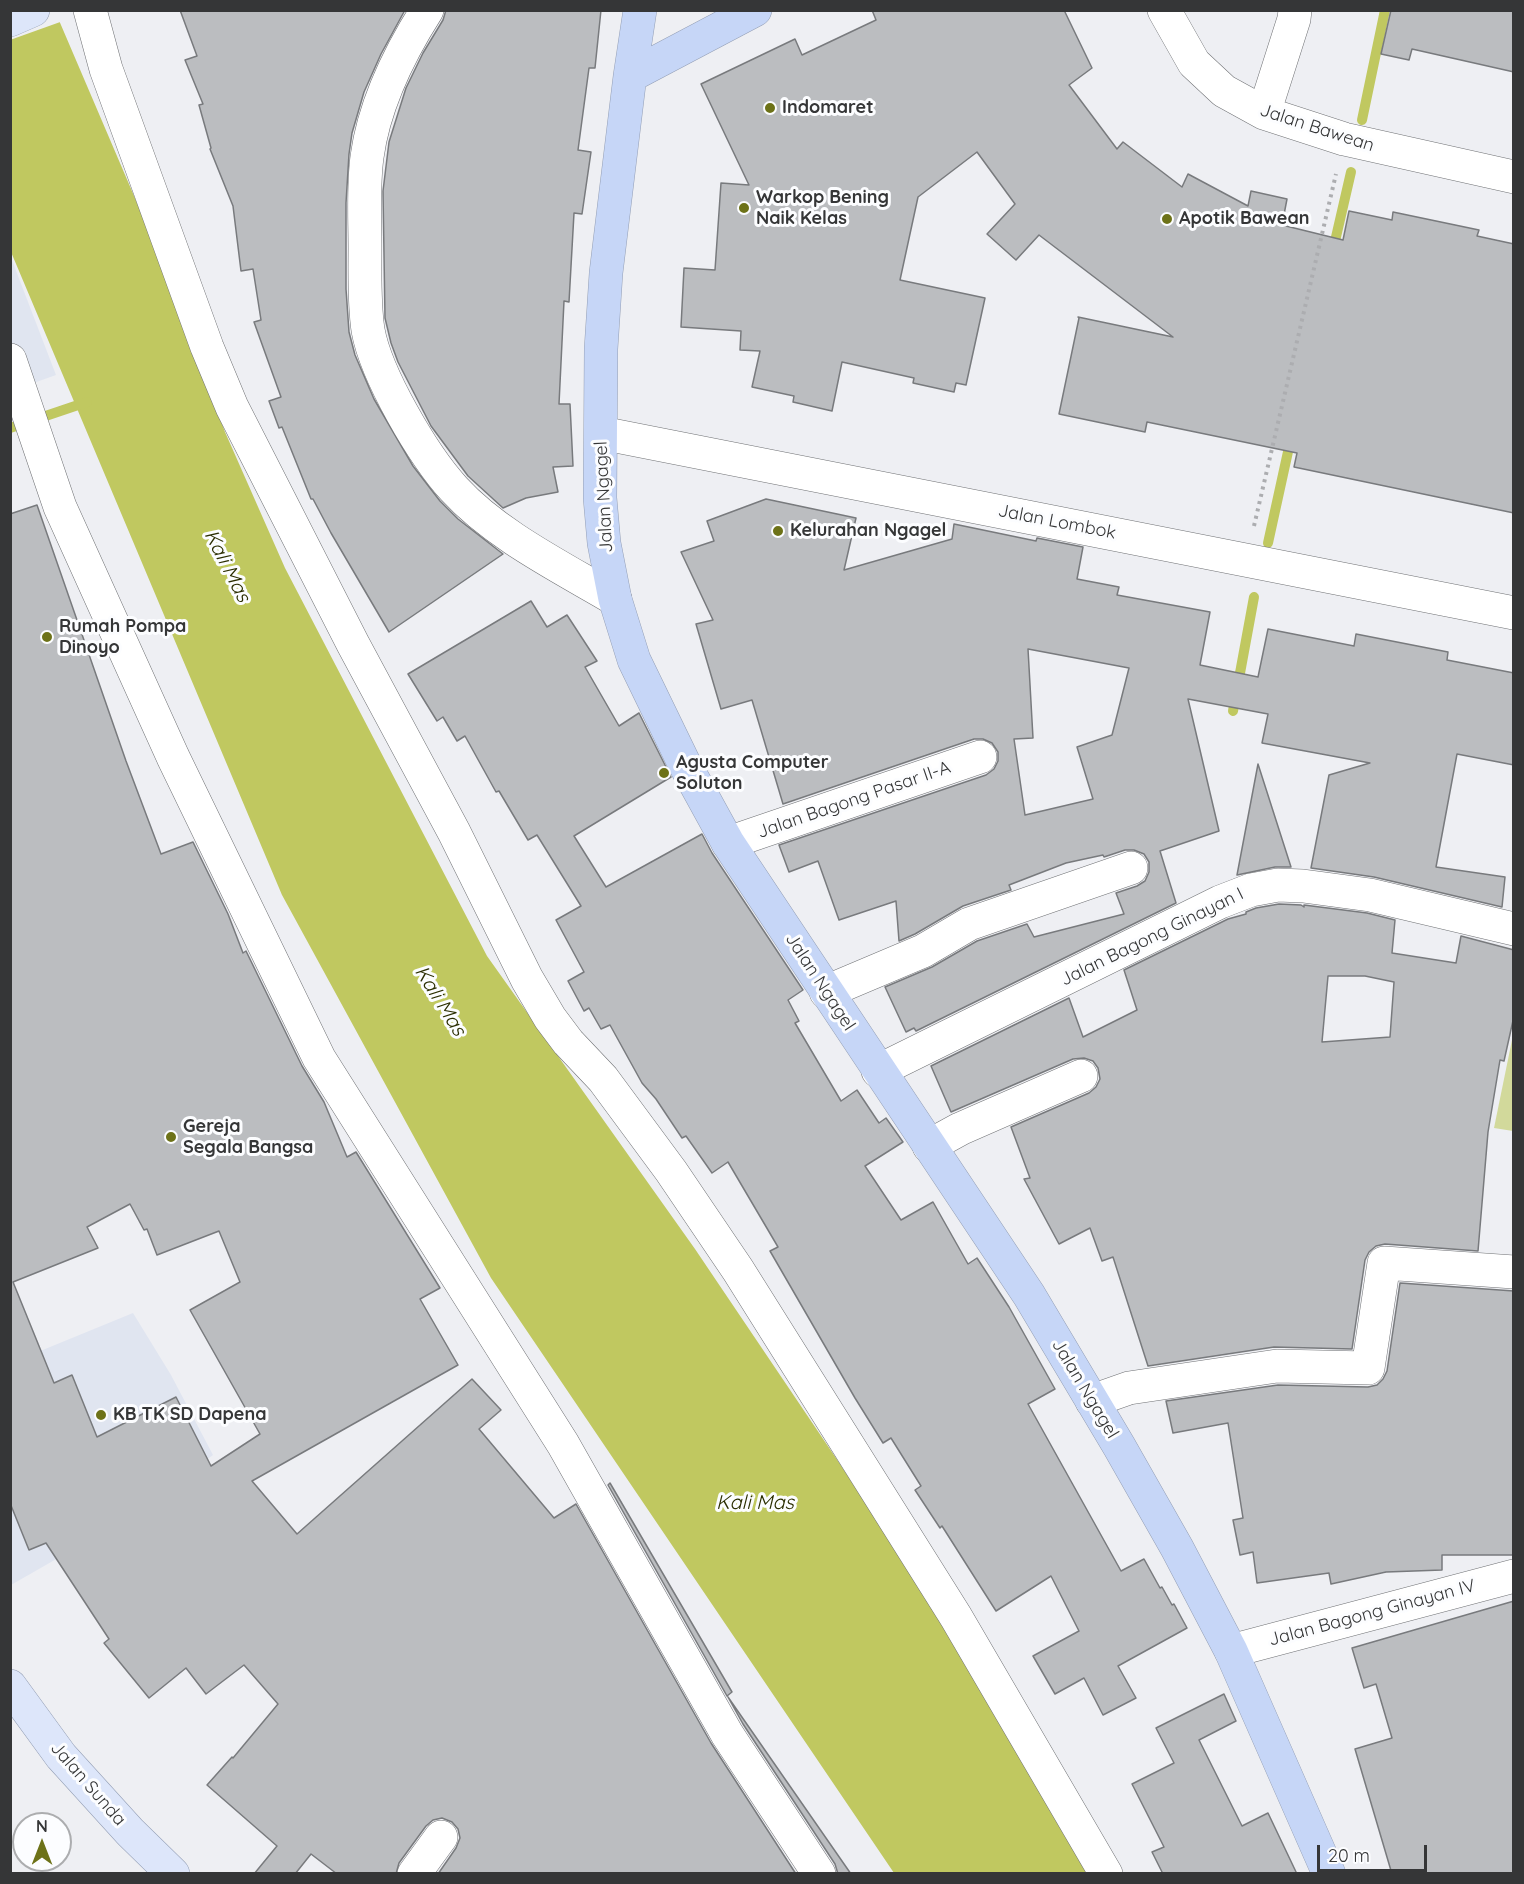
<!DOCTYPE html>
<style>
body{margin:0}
#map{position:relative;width:1524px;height:1884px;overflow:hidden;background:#eeeff3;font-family:Quicksand,sans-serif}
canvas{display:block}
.frame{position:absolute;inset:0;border:12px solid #353637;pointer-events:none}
.north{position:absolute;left:12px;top:1812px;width:60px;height:60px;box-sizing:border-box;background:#fcfdff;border:2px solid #acadaf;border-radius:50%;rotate:0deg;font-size:16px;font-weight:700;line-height:24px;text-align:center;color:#353637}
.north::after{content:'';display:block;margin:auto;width:21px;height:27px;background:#6d7218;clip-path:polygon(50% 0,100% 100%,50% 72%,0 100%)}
.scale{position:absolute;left:1317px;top:1845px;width:110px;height:27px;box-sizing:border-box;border:3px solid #353637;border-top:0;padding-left:8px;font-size:18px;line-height:21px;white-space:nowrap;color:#353637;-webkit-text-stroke:4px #fcfdff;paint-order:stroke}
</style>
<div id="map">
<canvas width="1524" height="1884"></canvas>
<div class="frame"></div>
<div class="north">N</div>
<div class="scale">20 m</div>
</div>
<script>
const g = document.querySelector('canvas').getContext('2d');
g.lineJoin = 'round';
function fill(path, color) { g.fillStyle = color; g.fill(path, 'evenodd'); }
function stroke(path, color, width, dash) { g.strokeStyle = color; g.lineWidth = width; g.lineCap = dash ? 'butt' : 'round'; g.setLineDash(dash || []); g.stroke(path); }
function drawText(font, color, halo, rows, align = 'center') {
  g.font = font + ' Quicksand,sans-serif'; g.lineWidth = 6; g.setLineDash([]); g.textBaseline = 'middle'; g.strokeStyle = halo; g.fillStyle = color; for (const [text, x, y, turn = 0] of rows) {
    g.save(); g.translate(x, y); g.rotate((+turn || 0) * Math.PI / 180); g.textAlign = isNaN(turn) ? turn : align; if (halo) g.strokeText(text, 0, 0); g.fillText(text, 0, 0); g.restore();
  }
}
const built = new Path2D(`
 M10,255L56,375L11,391H10Z
 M133,1313L171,1375L213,1455L133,1515L11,1585V1363Z`);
const green = new Path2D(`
 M1513,1035L1514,1131H1513L1494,1128Z`);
const water = new Path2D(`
 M10,11H55L164,266L225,432L285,568L487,956L695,1249L840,1464L943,1623L1089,1873H894L491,1278L282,895L11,252Z`);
const pier = new Path2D(`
 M59,10L63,21L10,40L11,11Z`);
const stream = new Path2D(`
 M1362,120L1385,10
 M1333,250L1351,172
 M10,428L87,402
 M1268,543L1291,438
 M1233,711L1254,597`);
const building = new Path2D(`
 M180,10H405L381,54L364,92L352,133L349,154L346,203V289L349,332L355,355L374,399L413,466L440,501L458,519L503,554L389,632L331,533L313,499H311L282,427L279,428L269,401L281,397L254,322L261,320L253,269L241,271L233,206L210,149L211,148L199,105L203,104L185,60L197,56Z
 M446,10H601L595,68H589L578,150L591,152L582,214L574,213L569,302L564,301L559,404H570L573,466L553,467L558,492L526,498L503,508L468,476L431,426L398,362L391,343L385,318L383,191L389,142L406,88L423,53L443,20Z
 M872,10H1064L1092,68L1069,85L1117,149L1123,142L1182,187L1188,174L1248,206L1251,191L1287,199L1282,225L1343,240L1349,211L1392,220L1393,212L1479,230L1477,236L1514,244V513L1294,467L1297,453L1147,422L1145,432L1059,414L1079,318L1078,317L1173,337L1039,235L1016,260L987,234L1015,204L977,152L918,197L900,280L985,298L966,385L956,383L954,392L913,383L914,378L842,362L832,411L793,402L794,396L752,387L760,351L740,350L741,331L681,327L684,268L715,270L721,183L749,185L701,84L795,39L802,55L876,20Z
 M1391,10H1514V72L1412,49L1409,60L1381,54Z
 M766,499L856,518L844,570L952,539L954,524L1036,541L1037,538L1083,547L1077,579L1119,587L1117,595L1210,612L1200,665L1258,677L1268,629L1354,646L1356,634L1448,652L1447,660L1514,673V765L1457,754L1436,867L1505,877L1502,907L1374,877L1311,868L1329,775L1370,763L1262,743L1268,714L1188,699L1219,831L1160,851L1176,903L916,1031L914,1028L906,1032L885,987L932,967L977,941L1027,924L1034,937L1124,914L1116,893L1137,886L1145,881L1149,872V862L1144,854L1134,850H1125L1104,857L1103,855L1066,863L1009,885L1011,890L963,906L915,934L899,941L896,901L839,920L818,861L789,872L779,845L986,775L994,769L998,761V752L992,743L983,739H974L783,804L752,700L721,709L696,624L713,620L681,552L714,541L707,521ZM1028,649L1129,668L1112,735L1077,747L1093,799L1025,815L1014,739L1033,738Z
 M37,505L126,761L161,854L193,842L228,914L243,953L246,951L302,1066L324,1102L347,1157L356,1152L440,1288L420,1299L458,1365L252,1481L297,1534L472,1379L501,1410L479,1429L554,1518L576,1504L711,1743L796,1874H438L456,1848L460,1838L458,1829L452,1822L442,1818L433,1820L426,1826L399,1863L396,1874H337L311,1854L295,1874H254L277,1846L207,1785L232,1757L233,1758L278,1704L244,1665L206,1694L186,1668L149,1698L104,1643L109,1639L46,1543L29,1550L10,1503V514ZM130,1204L144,1230L147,1229L157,1255L219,1231L240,1282L190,1310L260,1434L211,1466L176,1397L97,1437L72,1375L54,1383L13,1282L98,1248L87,1227Z
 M531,601L547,627L567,615L597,661L585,667L619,726L639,713L671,777L574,836L606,887L702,834L712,853L803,990L788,1000L799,1021L795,1023L841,1101L857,1090L879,1123L886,1118L903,1142L865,1166L901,1220L933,1202L968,1264L977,1258L1009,1307L1055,1389L1028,1404L1121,1571L1144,1559L1160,1588L1162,1587L1172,1605L1174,1604L1187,1628L1118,1666L1136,1698L1103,1715L1084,1678L1055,1694L1033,1656L1079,1631L1051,1576L996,1611L942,1526L940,1528L915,1490L921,1486L891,1438L883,1443L855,1398L770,1251L778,1247L728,1162L712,1173L686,1136L682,1138L656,1099L642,1083L610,1025L601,1029L589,1008L584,1011L568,981L584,972L556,920L581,906L537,835L528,840L499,791L496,792L465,736L457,741L443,717L437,721L408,674Z
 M1258,764L1291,867H1275L1237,875Z
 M1279,904L1301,905L1304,907V905L1367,913L1395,920L1392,953L1456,963L1461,936L1514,950V1016L1504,1061L1500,1060L1488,1132L1478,1251L1385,1244L1376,1246L1369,1252L1365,1260L1352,1349L1274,1347L1148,1366L1113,1257L1102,1261L1090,1228L1059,1244L1024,1179L1030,1178L1011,1127L1089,1093L1096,1087L1100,1079L1098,1068L1093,1061L1084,1058L1073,1059L951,1112L931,1066L1069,998L1083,1037L1137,1010L1124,970L1228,919L1246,914V912L1256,908ZM1328,976H1365L1394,982L1390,1037L1322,1042Z
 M1400,1283L1514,1291V1555H1442V1570L1386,1572L1331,1584L1329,1573L1257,1583L1253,1552L1240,1555L1233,1520L1243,1518L1228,1423L1173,1433L1166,1401L1278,1385L1368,1387L1377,1385L1383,1379L1387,1371Z
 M610,1483L732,1692L727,1696L608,1485Z
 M1514,1601V1874H1392L1355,1749L1392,1738L1376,1684L1364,1688L1352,1648Z
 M1224,1694L1236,1721L1199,1740L1242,1826L1268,1813L1297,1874H1163L1152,1852L1164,1847L1132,1784L1174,1763L1156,1728Z
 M728,1697L851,1874H838L835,1864L743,1724Z`);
const path = new Path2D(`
 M1254,526L1336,174`);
const minor = new Path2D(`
 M90,10L106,69L207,347L232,407L353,644L454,832L527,979L550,1018L568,1042L603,1079L671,1171L738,1270L956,1617L1106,1874
 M427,10C399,54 374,105 367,157C363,187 365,218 365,248C365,275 364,303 368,330C376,375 423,455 454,489C496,535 561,567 615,599
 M1164,10L1194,63L1224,91L1264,113L1344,139L1514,177
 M1264,113L1294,19L1295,10
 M10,360L60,507L173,757L319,1058L563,1444L727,1734L819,1874
 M601,433L1514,613
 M728,843L980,757
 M826,992L923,951L969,924L1131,868
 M878,1071L1220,902L1251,890L1278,885L1303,886L1370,895L1514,929
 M929,1146L960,1129L1081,1076
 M1092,1401L1129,1388L1277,1366L1368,1368L1384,1263L1514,1272
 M1231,1651L1514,1576
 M414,1874L441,1837`);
const major = new Path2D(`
 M10,20L33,10
 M10,1686L61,1756L130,1832L173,1874`);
const highway = new Path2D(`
 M640,10L630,76L606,273L601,349L600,498L604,543L615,599L634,660L683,761L728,843L1029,1295L1119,1446L1177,1548L1231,1651L1329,1874
 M630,76L755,10`);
const markers = [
 [770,108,6,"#6d7218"],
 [744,208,6,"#6d7218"],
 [1167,219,6,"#6d7218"],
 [778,531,6,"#6d7218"],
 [47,637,6,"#6d7218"],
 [664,773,6,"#6d7218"],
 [171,1137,6,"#6d7218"],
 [101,1415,6,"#6d7218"]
];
const poiNames = [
 ["Indomaret",782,108],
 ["Warkop Bening",756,198],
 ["Naik Kelas",756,219],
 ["Apotik Bawean",1179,219],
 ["Kelurahan Ngagel",790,531],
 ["Rumah Pompa",59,627],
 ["Dinoyo",59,648],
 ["Agusta Computer",676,763],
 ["Soluton",676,784],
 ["Gereja",183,1127],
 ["Segala Bangsa",183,1148],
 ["KB TK SD Dapena",113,1415]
];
const streetNames = [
 ["Jalan Bawean",1317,128,18],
 ["Jalan Ngagel",604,497,-93],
 ["Jalan Lombok",1057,522,11],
 ["Jalan Bagong Pasar II-A",854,800,-19],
 ["Jalan Bagong Ginayan I",1152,937,-26],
 ["Jalan Ngagel",820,982,57],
 ["Jalan Ngagel",1085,1389,59],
 ["Jalan Bagong Ginayan IV",1372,1613,-15],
 ["Jalan Sunda",88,1784,49]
];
const waterNames = [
 ["Kali Mas",227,566,63],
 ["Kali Mas",440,1001,58],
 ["Kali Mas",755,1503]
];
fill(built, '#e0e5f0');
fill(green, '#d2d99b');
fill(water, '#c0c860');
fill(pier, '#eeeff3');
stroke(stream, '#c0c860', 10);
fill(building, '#bbbdc0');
stroke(building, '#787a7d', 1.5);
stroke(minor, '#707275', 34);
stroke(major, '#939eb4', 34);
stroke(highway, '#939eb4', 34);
stroke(path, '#acadb0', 4, [3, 4.5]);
stroke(minor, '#fff', 33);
stroke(major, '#dde6fa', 33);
stroke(highway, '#c6d6f7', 33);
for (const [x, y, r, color] of markers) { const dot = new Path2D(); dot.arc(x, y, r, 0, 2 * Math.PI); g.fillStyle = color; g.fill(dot); stroke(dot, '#fcfdff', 2); }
drawText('bold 18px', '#353637', '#fcfdff', poiNames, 'left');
drawText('18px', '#353637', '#fcfdff', streetNames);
drawText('italic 20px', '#2b2e01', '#fcfdff', waterNames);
</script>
